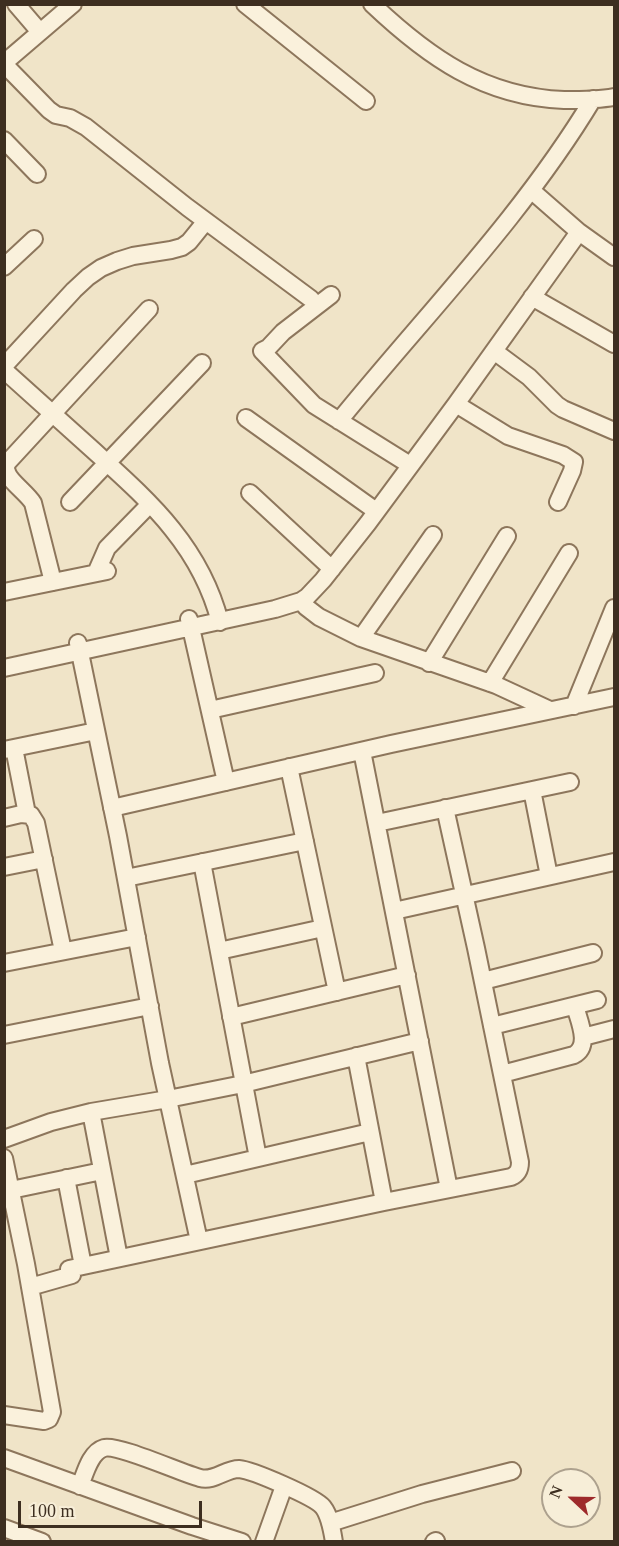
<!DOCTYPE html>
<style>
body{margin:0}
#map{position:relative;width:619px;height:1546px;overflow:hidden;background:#f0e4c8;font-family:Georgia,serif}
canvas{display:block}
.frame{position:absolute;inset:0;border:6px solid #3d2e20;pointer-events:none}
.north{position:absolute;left:541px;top:1468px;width:60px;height:60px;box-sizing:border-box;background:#f7eed8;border:2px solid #ada18e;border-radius:50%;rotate:292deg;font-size:16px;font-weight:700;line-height:24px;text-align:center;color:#3d2e20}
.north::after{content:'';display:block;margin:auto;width:21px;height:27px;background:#9e2a2b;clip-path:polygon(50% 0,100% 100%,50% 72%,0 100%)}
.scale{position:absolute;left:18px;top:1501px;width:184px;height:27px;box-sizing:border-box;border:3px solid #3d2e20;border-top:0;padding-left:8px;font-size:18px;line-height:21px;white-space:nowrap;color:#3d2e20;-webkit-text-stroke:4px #f7eed8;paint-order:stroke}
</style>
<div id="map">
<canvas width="619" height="1546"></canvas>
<div class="frame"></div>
<div class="north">N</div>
<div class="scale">100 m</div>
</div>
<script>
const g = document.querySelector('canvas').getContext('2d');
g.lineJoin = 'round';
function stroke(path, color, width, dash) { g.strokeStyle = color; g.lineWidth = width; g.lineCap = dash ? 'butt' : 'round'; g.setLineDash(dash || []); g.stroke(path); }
const minor = new Path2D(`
 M16,4L40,32
 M245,4L366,101
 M372,4C428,57 484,97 564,100C581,100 598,100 614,97
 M4,63L73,4
 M4,64L49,110L56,115L70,118L86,127L187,207L311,299
 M4,140L37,174
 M531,190L579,232L614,257
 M4,267L34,239
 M331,295L283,332L268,348L262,351L314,405L410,465
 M532,297L614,344
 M494,351L529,377L557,405L563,409L614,431
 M4,366L74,290L88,277L101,268L117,261L133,256L171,250L182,247L189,242L206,221
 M4,370C34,397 64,424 93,450C149,501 200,545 220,622
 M456,404L508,436L563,455L574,462L572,471L558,502
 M246,418L376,511
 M339,421C425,315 522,217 593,99
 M250,493L332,569
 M70,502L202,363
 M96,573L107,548L150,504
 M53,582L33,503C27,493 9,481 7,472C5,467 6,466 8,462L149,309
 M4,592L107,571
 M301,601L306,607L319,617L361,638L496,685L550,710
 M189,619L226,782
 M361,638L433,535
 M78,643L118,836L160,1063L199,1241
 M429,663L507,536
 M4,668L275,609L301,601L307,597L323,580L368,523L456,404L579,232
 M490,683L569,553
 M574,706L614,608
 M210,710L375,673
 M14,748L27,814
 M4,750L96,731
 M362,751L449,1189
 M289,767L337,992
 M532,790L549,876
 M112,808L391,744L614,697
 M4,818L21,814L31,815L36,823L63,951
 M377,823L570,782
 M202,862L258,1158
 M4,867L44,859
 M126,878L305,841
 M394,911L614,862
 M219,951L323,928
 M4,963L137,937
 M483,981L593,953
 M231,1017L407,975
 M492,1026L597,1000
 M4,1035L150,1006
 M583,1037L614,1029
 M356,1056L384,1202
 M502,1074L574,1055C591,1046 579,1021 575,1006
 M91,1112L119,1258
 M4,1139L51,1122L91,1112L168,1099L243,1084L420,1041
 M4,1158L26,1264L52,1412L49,1419L44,1421L4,1415
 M185,1175L370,1132
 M66,1178L83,1266
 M11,1190L102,1171
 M69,1269L384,1202L511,1177C518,1174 520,1169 520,1162L476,948L445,808
 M30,1287L72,1275
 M4,1458L192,1526L242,1542
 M80,1486C85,1474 90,1452 104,1448C118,1444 181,1473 200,1478C214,1482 225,1469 239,1469C252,1470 315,1497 323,1507C330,1516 332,1530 334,1542
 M330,1523L422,1494L512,1471
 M4,1528L42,1542
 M264,1542L284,1486
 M434,1542L436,1541`);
stroke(minor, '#8d765c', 20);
stroke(minor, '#faf1dc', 16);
</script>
